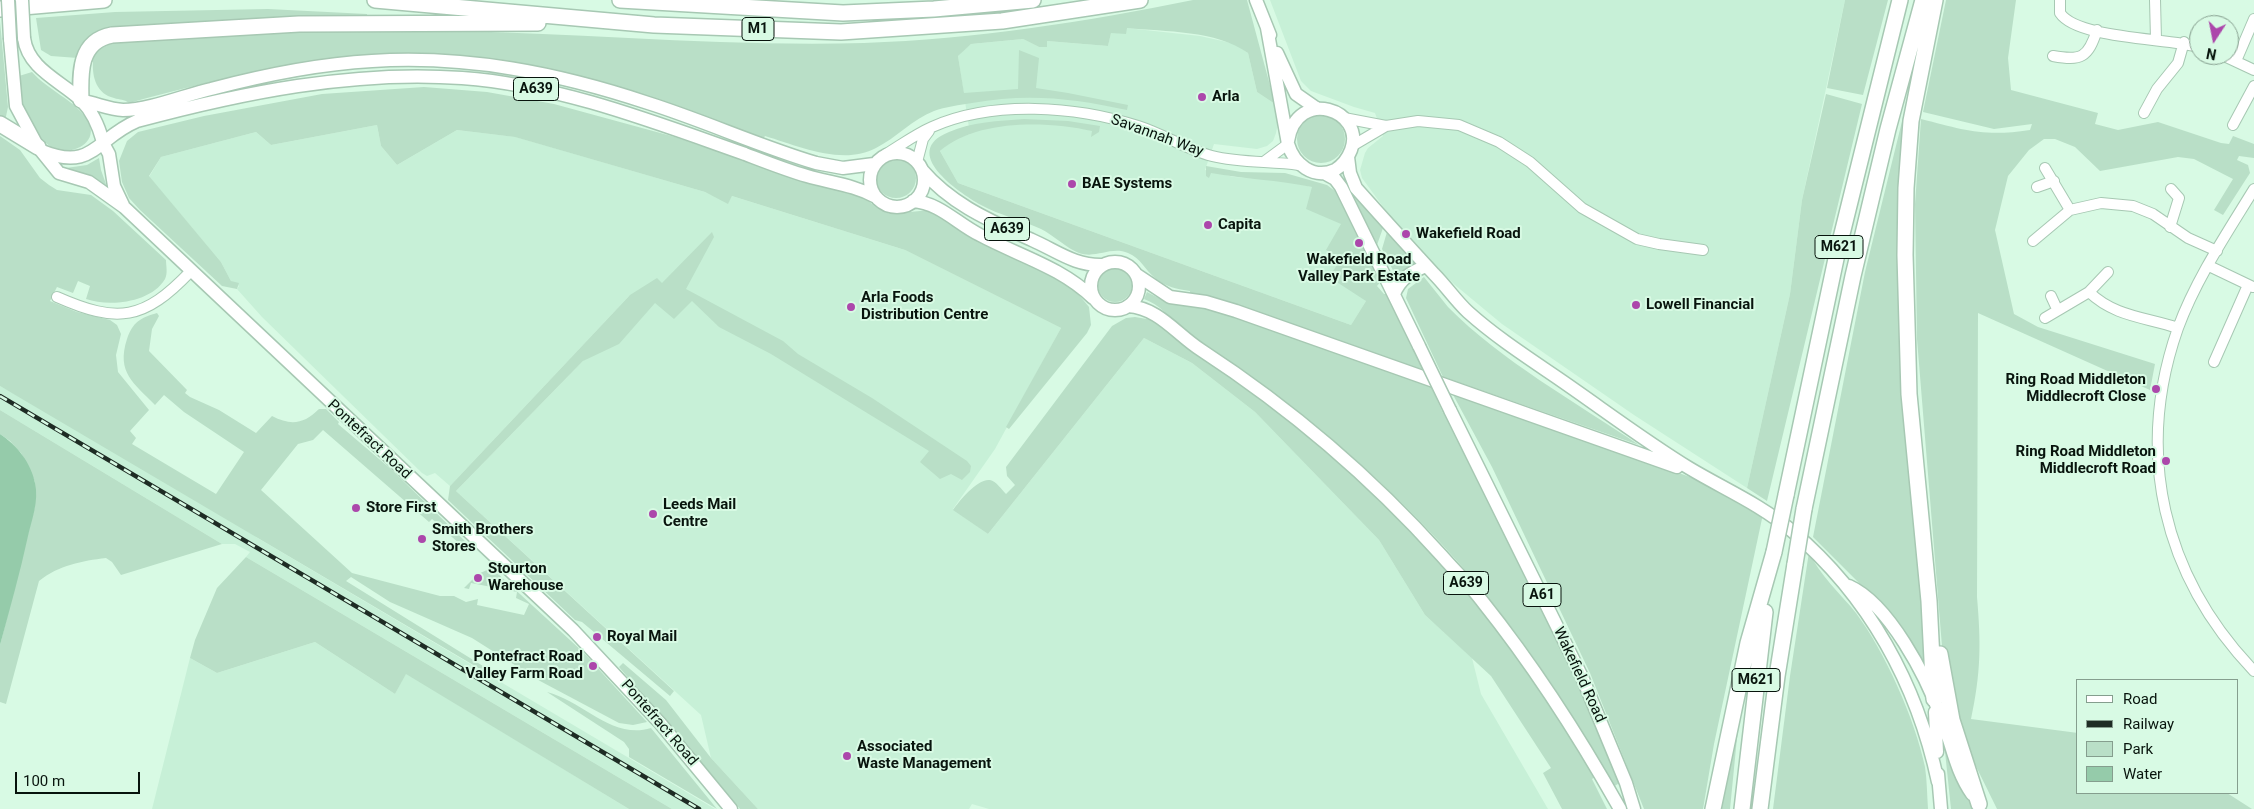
<!DOCTYPE html>
<style>
body{margin:0}
#map{position:relative;width:2254px;height:809px;overflow:hidden;background:#d8fae4;font-family:Roboto,sans-serif}
canvas{display:block}
.legend{position:absolute;left:2076px;top:679px;width:162px;height:115px;box-sizing:border-box;background:#d8fae4;border:1px solid #859e8e;margin:0;padding:6px 9px;list-style:none;font-size:15px;color:#08140d}
.legend li{display:flex;align-items:center;gap:10px;height:25px}
.legend b{width:25px;border:1px solid #859e8e}
.north{position:absolute;left:2189px;top:15px;width:50px;height:50px;box-sizing:border-box;background:#d8fae4;border:1px solid #859e8e;border-radius:50%;rotate:191deg;font-size:14px;font-weight:700;line-height:20px;text-align:center;color:#08140d}
.north::after{content:'';display:block;margin:auto;width:18px;height:22px;background:#ac47ab;clip-path:polygon(50% 0,100% 100%,50% 72%,0 100%)}
.scale{position:absolute;left:15px;top:772px;width:125px;height:22px;box-sizing:border-box;border:2px solid #08140d;border-top:0;padding-left:6px;font-size:15px;line-height:18px;white-space:nowrap;color:#08140d;-webkit-text-stroke:4px #d8fae4;paint-order:stroke}
</style>
<div id="map">
<canvas width="2254" height="809"></canvas>
<ul class="legend">
<li><b style="height:6px;background:#fff"></b>Road</li>
<li><b style="height:6px;background:#1e2c24"></b>Railway</li>
<li><b style="height:14px;background:#b9dfc7"></b>Park</li>
<li><b style="height:14px;background:#95cbaa"></b>Water</li>
</ul>
<div class="north">N</div>
<div class="scale">100 m</div>
</div>
<script>
const g = document.querySelector('canvas').getContext('2d');
g.lineJoin = 'round';
function fill(path, color) { g.fillStyle = color; g.fill(path, 'evenodd'); }
function stroke(path, color, width, dash) { g.strokeStyle = color; g.lineWidth = width; g.lineCap = dash ? 'butt' : 'round'; g.setLineDash(dash || []); g.stroke(path); }
function drawText(font, color, halo, rows, align = 'center') {
  g.font = font + ' Roboto,sans-serif'; g.lineWidth = 4; g.setLineDash([]); g.textBaseline = 'middle'; g.strokeStyle = halo; g.fillStyle = color; for (const [text, x, y, turn = 0] of rows) {
    g.save(); g.translate(x, y); g.rotate((+turn || 0) * Math.PI / 180); g.textAlign = isNaN(turn) ? turn : align; if (halo) g.strokeText(text, 0, 0); g.fillText(text, 0, 0); g.restore();
  }
}
const built = new Path2D(`
 M1270,0H1845L1802,200L1790,294L1747,488L1634,415L1502,324L1455,285L1418,249L1392,219L1362,178L1360,170L1365,153L1368,148L1383,136L1375,113L1354,107L1311,91L1301,81Z
 M1127,28L1200,36L1236,44L1248,53L1257,92L1275,104L1278,123L1276,133L1273,141L1267,146L1257,149L1214,144L1205,170L1234,177L1281,180L1312,187L1341,224V259L1366,301L1351,325L958,183L940,151L953,140L970,134L958,56L963,50L971,44L1023,39L1039,47L1047,41L1108,46L1111,32Z
 M377,125L381,146L397,165L457,130L516,137L705,192L728,203L732,196L905,250L1061,328L995,449L953,509L988,534L1144,338L1192,363L1255,412L1379,540L1425,615L1472,658L1481,694L1548,809H989L972,804L969,809H758L711,758L701,715L456,491L583,361L630,295L450,486L435,473L427,476L422,473L262,317L237,289L239,286L231,281L221,262L149,177L161,157L256,132L271,145Z
 M0,386L254,524L256,537L715,809H672L246,557L250,552L235,544H222L0,410Z
 M315,642L395,694L406,673L629,809H152L190,658L217,673Z`);
const green = new Path2D(`
 M1193,0H1247L1275,104L1257,92L1248,53C1216,30 1166,32 1127,28L1126,34L1111,33L1108,46L1047,41V47H1039L1023,39L971,44L958,56L964,93L1018,89L1019,50L1039,58L1036,88L1068,93L1128,105L1127,110C1072,98 1027,93 972,103C960,105 945,107 934,111C913,119 896,138 876,148C843,166 798,146 765,136L763,139C708,122 652,105 597,88C571,80 544,69 517,63C390,38 251,69 129,103C124,99 120,100 114,98C97,94 92,78 93,62L90,61L95,52L112,42C223,34 334,29 445,31C585,33 724,47 864,43C975,39 1085,22 1193,0Z
 M1845,0H1888L1863,95L1827,88Z
 M1946,0H2016L2008,58L2011,90L2098,113L2095,124L2118,130L2158,122L2221,143L2229,144L2233,136L2254,144V158L2239,156L2237,160L2248,165L2250,173L2223,215L2214,210L2233,179L2194,159L2178,157L2100,171L2075,147L2055,139H2044L2029,150L2008,176L1995,230L2014,314L2038,327L2155,364L2150,390L1978,313L1977,597C1981,643 1981,673 1971,719L2078,733V793H2227L2252,809H1997L1964,742L1948,720L1917,339L1915,204L1921,119C1964,130 1984,137 2030,130L2032,124L1994,129L1923,112Z
 M268,9L367,14V19L113,28L78,58L51,56L41,50L36,18L115,12Z
 M0,21L8,107L5,121L0,119Z
 M32,72C48,90 74,100 87,119C102,143 70,158 51,147C42,141 37,132 32,123C29,118 24,113 22,107C20,98 20,86 19,76Z
 M424,87L487,92L554,104L675,137L798,179L859,193L878,209L890,214L930,210L969,237L1058,278L1075,290L1089,307L1091,325L1087,333L1009,429L1006,427L1061,328L905,250L732,196L728,204L705,192L515,137L457,130L397,165L381,146L377,125L271,145L256,132L161,157L149,176L221,262L231,281L239,283L237,289L222,286L140,210L129,198L122,182L119,161L127,141L138,132L204,116L322,94Z
 M1826,94L1862,104L1767,501L1747,488L1790,294L1802,200Z
 M1907,101V121L1926,668L1879,599L1865,589L1813,537L1865,272Z
 M1297 139a24 24 0 1 1 48 0a24 24 0 1 1-48 0Z
 M1024,119L1068,121L1100,126L1099,132L1091,137L1092,131C1047,121 977,119 940,151L958,183L1351,325L1366,301L1329,277L1341,259L1326,250L1341,224L1306,209L1312,187C1278,180 1244,179 1211,173L1209,178L1206,176V166L1241,172L1285,173L1327,185L1335,191L1361,244L1367,250L1382,280L1377,286L1384,294H1389L1423,370L1230,303L1190,294V291C1178,289 1165,287 1155,278C1145,270 1141,258 1128,253C1111,246 1096,259 1079,253C1068,249 1053,235 1041,229C1021,220 999,215 981,205C958,192 899,152 949,132C971,122 999,121 1024,119Z
 M0,136L20,150L40,178L49,185L57,190L91,195L113,211L166,260C166,266 168,273 165,279C151,303 109,307 86,299L90,286L78,281L73,293L57,287L50,301L77,312L110,320L117,325L121,334L116,355L118,372L149,410L130,431L136,438L132,444L216,494L244,452L184,412L164,395L155,405C134,383 116,373 127,339C133,322 140,318 157,313L159,316L152,329L149,351L187,390L185,393L190,397L219,410L256,433L272,416C291,426 304,424 319,409H326L339,422L338,424L392,470L467,543L462,546L432,519L429,522L323,430L313,440L298,444L261,490L352,573L440,596H454L466,602L478,599L477,605L524,615L529,604L516,598L517,592L471,583L469,589L464,588L474,578L478,582L481,578L478,574L487,570L496,572L583,652L647,722L633,725L619,723L540,681L472,638L390,602L351,577L346,581L499,676L497,679L0,386Z
 M99,158L101,170L107,187L86,174L66,168L87,165Z
 M876 178a20 20 0 1 1 40 0a20 20 0 1 1-40 0Z
 M1354,192L1383,228L1377,245L1352,193Z
 M712,232L714,237L686,289L783,341L798,354L872,398L967,461L971,466L970,472L962,480L951,474L940,479L920,462L929,451L771,354L719,327L692,301L674,319L655,303L619,344L583,361L456,491L674,691L670,696L582,622L575,620L448,500L450,486L630,295L657,278L662,283Z
 M1387,232L1416,265L1399,279L1397,278L1382,249Z
 M1098 285a17 17 0 1 1 34 0a17 17 0 1 1-34 0Z
 M1424,277C1432,287 1440,297 1448,307C1500,360 1577,403 1639,445L1443,377L1406,298L1408,289Z
 M1147,292L1164,301L1215,310L1429,382L1443,413L1446,412L1569,665L1621,782L1613,787C1593,753 1574,718 1553,686C1465,552 1349,442 1217,353C1204,344 1192,336 1180,326C1168,316 1160,305 1144,299Z
 M1135,317L1153,320C1216,365 1282,409 1340,460C1416,527 1488,609 1544,693C1562,720 1578,749 1595,777L1592,779L1607,809H1562L1543,773L1551,768L1491,676L1425,615L1379,540L1255,412L1192,363L1144,338L988,534L953,510C959,501 978,478 990,480C996,481 1002,490 1006,494L1015,485L1007,476L1006,467L1112,326L1126,318Z
 M1451,391L1690,477L1723,491L1763,514L1714,744L1703,809H1644L1590,673L1492,467Z
 M0,410L222,544L121,575L112,562L106,558C82,561 59,565 39,581L6,704L0,702V645L35,506V482L21,453L10,441L0,434Z
 M1809,552C1820,576 1840,593 1856,613C1885,652 1915,719 1925,767C1927,780 1927,795 1928,809H1773L1790,676Z
 M246,557L672,809H629L406,674L395,694L315,642L217,673L190,658L195,640L217,588Z
 M623,663L666,700L711,758L758,809H740L619,667Z
 M1747,673L1737,738L1730,809H1719Z
 M547,692C583,701 612,740 651,728L717,809L629,757V749L624,742Z
 M1944,742L1973,809H1951Z`);
const water = new Path2D(`
 M0,434C17,445 31,463 35,483C39,501 32,519 28,536C20,573 10,608 0,645Z`);
const minor = new Path2D(`
 M2060,0V13C2077,39 2168,38 2199,47
 M2155,0L2156,39
 M2222,55L2254,70
 M2053,56C2081,61 2088,58 2097,30
 M2236,61L2254,19
 M2144,113L2157,89L2178,63L2184,42
 M1344,118L1386,126L1352,146
 M2233,125L2254,86
 M1386,126L1418,121L1459,125L1499,142L1530,162L1582,208L1637,239L1659,244L1703,250
 M886,154C901,145 916,134 932,127C993,100 1076,106 1138,126C1163,134 1186,149 1212,156C1240,163 1270,161 1299,165
 M1265,161L1288,144
 M917,162L923,139L929,131
 M2045,168L2070,210
 M2037,187L2054,181
 M2254,189C2227,233 2196,279 2178,328C2134,453 2163,576 2254,671
 M2170,227L2179,198L2171,189
 M2033,241L2070,210L2101,203L2133,206L2153,214L2188,238L2217,251
 M2209,266L2253,287
 M2089,292L2108,272
 M2051,296L2057,309
 M57,297C118,324 144,320 190,272
 M2045,318L2089,292C2115,317 2146,317 2178,328
 M2214,362L2248,285`);
const major = new Path2D(`
 M1256,0L1270,35
 M1267,28L1288,144C1294,164 1313,180 1335,170C1343,165 1348,158 1351,150C1366,110 1297,86 1288,141
 M24,38C28,69 61,81 81,100C92,111 99,127 103,142
 M10,39L16,106L38,147L59,173L89,182L124,207L573,630L660,723L731,809
 M1277,53L1296,94L1316,108
 M82,101C96,103 108,109 123,110C149,110 185,95 211,89C264,75 318,64 372,61C467,55 558,73 648,103C705,121 759,146 816,163L843,168L874,164
 M103,143L109,154L114,186L123,205
 M42,151C93,172 96,138 137,121C241,93 353,70 462,78C559,85 654,122 745,154C766,162 786,170 807,176C831,183 854,185 876,197
 M870 180a27 27 0 1 1 54 0a27 27 0 1 1-54 0Z
 M1348,157L1350,173L1356,188C1382,217 1408,246 1434,274C1446,286 1456,301 1468,312C1497,338 1530,359 1562,381C1604,410 1645,441 1689,468C1724,489 1760,504 1792,531C1869,596 1917,684 1938,782
 M922,170C952,205 991,221 1032,240C1057,251 1075,266 1103,265
 M1324,173L1335,179L1341,187L1419,346
 M913,201C940,203 956,223 980,235C1019,256 1061,267 1093,298
 M1091 286a24 24 0 1 1 48 0a24 24 0 1 1-48 0Z
 M1137,275L1170,297L1206,302L1236,311L1677,467
 M1394,294C1400,279 1411,272 1426,266
 M1128,306C1159,308 1176,334 1201,350C1290,408 1371,477 1442,556C1455,571 1470,585 1482,601C1534,666 1579,736 1620,809
 M1450,410L1582,677L1626,783L1634,809
 M1849,586C1889,604 1926,676 1941,717C1952,743 1955,770 1972,794
 M1935,712L1937,752
 M1938,774L1941,809`);
const highway = new Path2D(`
 M375,0L654,25L841,32L1002,21L1140,0
 M620,0L843,13L934,9L1033,0
 M0,9L104,0
 M81,100C80,73 79,41 112,35L299,24L538,23
 M0,124L38,147
 M1786,495L1837,254L1900,0
 M1804,509L1853,276L1888,129L1923,0
 M1940,654L1952,720L1979,804
 M1934,699L1929,601L1909,394L1905,255L1906,188L1911,121L1935,0
 M1713,809L1748,643L1774,552
 M1742,809L1765,612
 M1760,809L1777,676L1795,564`);
const rail = new Path2D(`
 M0,396L699,809`);
const majorBridge = new Path2D(`
 M8,0L10,39
 M22,0L24,38
 M1419,346L1450,410`);
const highwayBridge = new Path2D(`
 M1774,552L1786,495
 M1795,564L1804,509`);
const markers = [
 [1202,97,5,"#ac47ab"],
 [1072,184,5,"#ac47ab"],
 [1208,225,5,"#ac47ab"],
 [1406,234,5,"#ac47ab"],
 [1359,243,5,"#ac47ab"],
 [1636,305,5,"#ac47ab"],
 [851,307,5,"#ac47ab"],
 [2156,389,5,"#ac47ab"],
 [2166,461,5,"#ac47ab"],
 [356,508,5,"#ac47ab"],
 [653,514,5,"#ac47ab"],
 [422,539,5,"#ac47ab"],
 [478,578,5,"#ac47ab"],
 [597,637,5,"#ac47ab"],
 [593,666,5,"#ac47ab"],
 [847,756,5,"#ac47ab"]
];
const shields = [
 [758,29,32],
 [536,89,45],
 [1007,229,45],
 [1839,247,48],
 [1466,583,45],
 [1542,595,38],
 [1756,680,48]
];
const shieldNames = [
 ["M1",758,29],
 ["A639",536,89],
 ["A639",1007,229],
 ["M621",1839,247],
 ["A639",1466,583],
 ["A61",1542,595],
 ["M621",1756,680]
];
const poiNames = [
 ["Arla",1212,97],
 ["BAE Systems",1082,184],
 ["Capita",1218,225],
 ["Wakefield Road",1416,234],
 ["Wakefield Road",1359,260,"center"],
 ["Valley Park Estate",1359,277,"center"],
 ["Arla Foods",861,298],
 ["Distribution Centre",861,315],
 ["Lowell Financial",1646,305],
 ["Ring Road Middleton",2146,380,"right"],
 ["Middlecroft Close",2146,397,"right"],
 ["Ring Road Middleton",2156,452,"right"],
 ["Middlecroft Road",2156,469,"right"],
 ["Leeds Mail",663,505],
 ["Centre",663,522],
 ["Store First",366,508],
 ["Smith Brothers",432,530],
 ["Stores",432,547],
 ["Stourton",488,569],
 ["Warehouse",488,586],
 ["Royal Mail",607,637],
 ["Pontefract Road",583,657,"right"],
 ["Valley Farm Road",583,674,"right"],
 ["Associated",857,747],
 ["Waste Management",857,764]
];
const streetNames = [
 ["Savannah Way",1157,136,20],
 ["Pontefract Road",369,440,43],
 ["Wakefield Road",1579,675,65],
 ["Pontefract Road",659,723,49]
];
fill(built, '#c7f0d7');
fill(green, '#b9dfc7');
fill(water, '#95cbaa');
stroke(minor, '#a7c8b3', 12);
stroke(major, '#a7c8b3', 15);
stroke(highway, '#a7c8b3', 18);
stroke(minor, '#fff', 10);
stroke(major, '#fff', 12);
stroke(highway, '#fff', 15);
stroke(rail, '#1e2c24', 4.5);
stroke(rail, '#d8fae4', 2.5, [8]);
stroke(majorBridge, '#a7c8b3', 15, []);
stroke(highwayBridge, '#a7c8b3', 18, []);
stroke(majorBridge, '#fff', 12);
stroke(highwayBridge, '#fff', 15);
for (const [x, y, r, color] of markers) { const dot = new Path2D(); dot.arc(x, y, r, 0, 2 * Math.PI); g.fillStyle = color; g.fill(dot); stroke(dot, '#d8fae4', 2); }
for (const [x, y, w] of shields) { const box = new Path2D(); box.roundRect(x - w / 2, y - 11.5, w, 23, 4); g.fillStyle = '#d8fae4'; g.fill(box); stroke(box, '#08140d', 1); }
drawText('bold 14px', '#08140d', null, shieldNames);
drawText('bold 15px', '#08140d', '#d8fae4', poiNames, 'left');
drawText('15px', '#08140d', '#d8fae4', streetNames);
</script>
